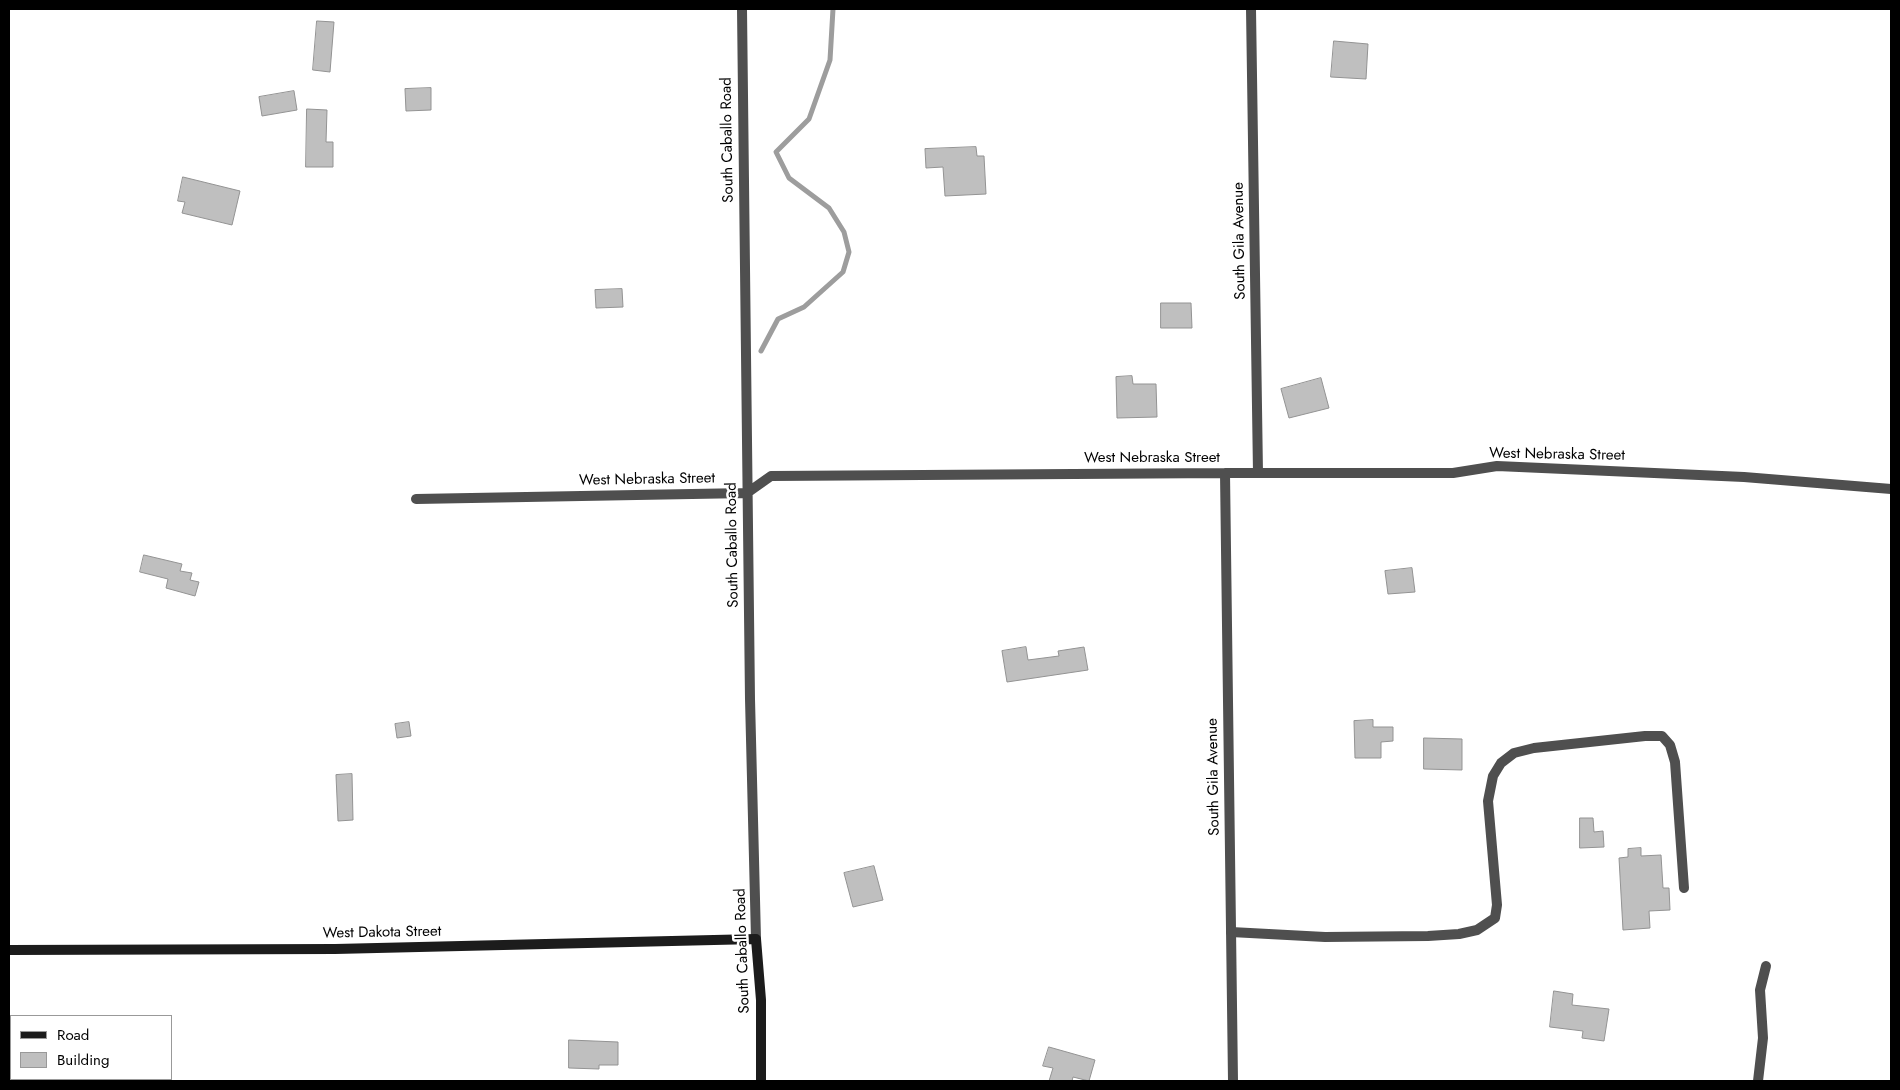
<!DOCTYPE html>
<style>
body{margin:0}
#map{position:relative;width:1900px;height:1090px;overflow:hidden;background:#fff;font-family:Jost,sans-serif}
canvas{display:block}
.frame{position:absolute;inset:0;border:10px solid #000;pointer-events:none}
.legend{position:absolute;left:10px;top:1015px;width:162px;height:65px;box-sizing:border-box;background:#fff;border:1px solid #999;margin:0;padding:6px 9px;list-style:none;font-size:15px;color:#000}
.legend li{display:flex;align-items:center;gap:10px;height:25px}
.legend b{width:25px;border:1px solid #999}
</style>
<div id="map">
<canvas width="1900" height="1090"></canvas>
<div class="frame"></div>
<ul class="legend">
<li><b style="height:6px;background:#1c1c1c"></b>Road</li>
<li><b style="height:14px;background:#bfbfbf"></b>Building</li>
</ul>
</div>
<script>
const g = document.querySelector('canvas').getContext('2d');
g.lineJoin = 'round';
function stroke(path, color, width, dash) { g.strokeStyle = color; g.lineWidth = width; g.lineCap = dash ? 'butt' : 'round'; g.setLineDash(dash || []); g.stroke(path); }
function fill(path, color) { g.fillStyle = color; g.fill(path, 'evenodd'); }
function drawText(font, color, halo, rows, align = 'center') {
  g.font = font + ' Jost,sans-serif'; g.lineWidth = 5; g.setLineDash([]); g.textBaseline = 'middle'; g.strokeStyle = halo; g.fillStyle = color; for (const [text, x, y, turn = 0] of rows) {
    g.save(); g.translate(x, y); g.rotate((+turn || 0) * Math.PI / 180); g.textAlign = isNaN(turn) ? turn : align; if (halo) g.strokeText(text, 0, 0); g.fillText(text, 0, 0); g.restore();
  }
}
const stream = new Path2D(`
 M761,351L778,319L804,307L843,272L849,252L844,232L829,208L789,178L776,152L809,119L830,60L833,9`);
const building = new Path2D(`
 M317,21L334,22L330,72L313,70Z
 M1334,41L1368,44L1366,79L1331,77Z
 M431,88V110L406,111L405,89Z
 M294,91L297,110L262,116L259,97Z
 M307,109L327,110L326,142H333V167H306Z
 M976,147L977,156H984L986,194L945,196L943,167L926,168L925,149Z
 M183,177L240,191L232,225L182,213L185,202L178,201Z
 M622,289L623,307L596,308L595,290Z
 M1161,303H1191L1192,328H1161Z
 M1132,376L1133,384H1156L1157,417L1117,418L1116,377Z
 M1321,378L1329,408L1289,418L1281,389Z
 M144,555L182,564L180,571L192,573L190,580L199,582L195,596L166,588L168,579L140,572Z
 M1412,568L1415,592L1388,594L1385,571Z
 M1026,647L1028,660L1059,656L1058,651L1084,647L1088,670L1007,682L1002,651Z
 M1373,720V727H1393V741L1381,742V758H1355L1354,721Z
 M409,722L411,736L397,738L395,724Z
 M1424,738L1462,739V770L1424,769Z
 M352,774L353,820L338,821L336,775Z
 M1580,818H1593L1594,832L1603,831L1604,847L1580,848Z
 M1641,848V856L1661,855L1663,888H1669L1670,910L1649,911L1650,928L1623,930L1619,858L1628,857V849Z
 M874,866L883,900L853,907L844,873Z
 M1554,991L1573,994L1572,1005L1609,1009L1604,1041L1582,1038L1583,1031L1550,1027Z
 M569,1040L618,1042V1065H599V1069L569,1068Z
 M1049,1047L1095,1060L1089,1081L1073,1077L1072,1081H1049L1053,1068L1043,1066Z`);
const lane = new Path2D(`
 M1231,932L1325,937L1428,936L1459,934L1477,930L1495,918L1497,905L1488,801L1493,776L1501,763L1514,753L1534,748L1645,736H1662L1670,745L1675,762L1684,888`);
const street = new Path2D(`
 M742,9L750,699L756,939
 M1251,9L1258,473
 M1225,473L1233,1081
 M416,499L747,493L771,476L1225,473H1453L1497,466L1744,477L1891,489
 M1758,1081L1763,1038L1760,990L1766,966`);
const secondary = new Path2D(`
 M9,950L335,949L756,939L761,1000V1081`);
const streetNames = [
 ["South Caballo Road",728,140,-91],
 ["South Gila Avenue",1240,241,-91],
 ["West Nebraska Street",1557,455,1],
 ["West Nebraska Street",1152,458],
 ["West Nebraska Street",647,480,-1],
 ["South Caballo Road",733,545,-91],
 ["South Gila Avenue",1214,777,-91],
 ["West Dakota Street",382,933,-1],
 ["South Caballo Road",743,951,-92]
];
stroke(stream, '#9d9d9d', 5);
fill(building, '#bfbfbf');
stroke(building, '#939393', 1);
stroke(lane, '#4f4f4f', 10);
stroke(street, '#4f4f4f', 10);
stroke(secondary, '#1c1c1c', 10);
drawText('15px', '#000', '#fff', streetNames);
</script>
